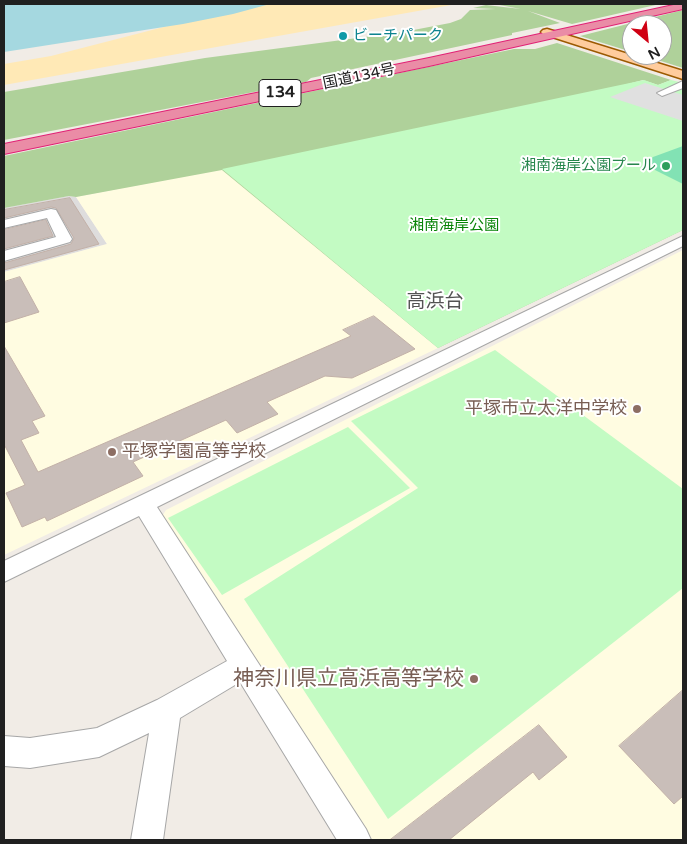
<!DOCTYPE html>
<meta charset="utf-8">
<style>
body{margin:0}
#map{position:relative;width:687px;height:844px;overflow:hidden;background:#f1ece6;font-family:"Varela Round",sans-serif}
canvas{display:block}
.frame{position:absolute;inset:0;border:5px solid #202020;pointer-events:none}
.north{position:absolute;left:622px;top:15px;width:50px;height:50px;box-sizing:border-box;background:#fff;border:1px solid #a6a6a6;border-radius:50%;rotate:152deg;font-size:14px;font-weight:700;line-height:20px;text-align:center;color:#202020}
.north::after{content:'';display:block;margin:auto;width:18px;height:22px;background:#d00013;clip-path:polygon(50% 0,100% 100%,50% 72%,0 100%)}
</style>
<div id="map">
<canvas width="687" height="844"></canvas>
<div class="frame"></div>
<div class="north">N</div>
</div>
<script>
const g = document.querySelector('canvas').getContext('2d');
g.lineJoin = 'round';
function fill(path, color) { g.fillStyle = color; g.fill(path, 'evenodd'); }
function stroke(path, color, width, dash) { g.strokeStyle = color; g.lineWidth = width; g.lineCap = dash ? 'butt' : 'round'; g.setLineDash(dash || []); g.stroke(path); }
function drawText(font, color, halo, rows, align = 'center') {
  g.font = font + ' "Varela Round","Noto Sans JP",sans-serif'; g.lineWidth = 4; g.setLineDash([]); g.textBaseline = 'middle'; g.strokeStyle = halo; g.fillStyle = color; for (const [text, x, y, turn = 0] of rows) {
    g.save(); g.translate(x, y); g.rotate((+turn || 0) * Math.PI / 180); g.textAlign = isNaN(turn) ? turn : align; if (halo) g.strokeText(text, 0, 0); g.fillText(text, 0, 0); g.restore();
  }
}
const residential = new Path2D(`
 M69,196L76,197L107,244L4,272V208Z`);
const education = new Path2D(`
 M222,169L438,348L4,555V272L107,244L76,197Z
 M683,250V840H369L161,518L166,510Z`);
const forest = new Path2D(`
 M494,4H660L572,24L528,11L560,23L512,33V35L311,78L306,82L4,140V92L205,58L403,32L450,23L461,19L470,10L496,9L473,8L486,5L521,9Z
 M683,10V68L642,55H662V25H632V52L580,36Z
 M557,43L671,80L658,85L643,80L613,88L683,230L438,348L222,170L76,197L69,196L4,208V156L514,49H535Z`);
const sand = new Path2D(`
 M253,4H457L4,85V64L51,56Z`);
const park = new Path2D(`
 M644,80L658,85L671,80L683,83V230L438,348L222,169Z
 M495,350L683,489V588L388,819L244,599L418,488L351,421Z
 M348,427L410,488L222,595L168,518Z`);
const pitch = new Path2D(`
 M683,146V184L651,168L649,161L653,157Z`);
const parking = new Path2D(`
 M645,83L683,95V121L610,97Z`);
const water = new Path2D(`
 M4,4H270L233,14L183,24L4,52Z`);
const building = new Path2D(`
 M70,198L99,244L4,270V263L71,244L74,238L56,208L51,207L4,218V210Z
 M46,220L53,236L4,249V230Z
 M20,277L39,312L4,323V282Z
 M374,316L415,349L352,378L325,376L267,402L278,414L237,433L226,420L133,462L143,476L47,521L45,517L22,527L6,493L25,485L5,446L4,447V346L45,416L32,421L39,433L21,440L38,472L351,336L343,330Z
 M683,690V796L674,804L619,746Z
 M539,725L567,757L539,780L533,772L449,840H390Z`);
const minor = new Path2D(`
 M683,81V88L662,96L657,93Z
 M51,209L56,210L72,239L70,242L4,261V251L56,237L47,218L4,228V220Z
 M683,236V246L157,507L366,829L371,840H337L240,682L180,718L163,840H131L149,733L99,757L30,768L4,766V736L30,738L97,728L157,700L227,661L139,516L4,582V561Z`);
const major = new Path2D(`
 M547,29L683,71V79L543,34L541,32L543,30Z`);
const highway = new Path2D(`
 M678,4H683V9L429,66L4,154V144L429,58Z`);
const markers = [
 [343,36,5,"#0f9aa8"],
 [666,166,5,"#2e9e5b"],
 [637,409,5,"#8d6e63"],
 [112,452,5,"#8d6e63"],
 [474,679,5,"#8d6e63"]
];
const farCulturenames = [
 ["ビーチパーク",353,36]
];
const farStreetnames = [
 ["国道134号",359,77,-12]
];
const farLeisurenames = [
 ["湘南海岸公園プール",656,166]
];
const farParknames = [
 ["湘南海岸公園",454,226]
];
const shields = [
 [280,93,42]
];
const shieldNames = [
 ["134",280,93]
];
const educationNames = [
 ["平塚市立太洋中学校",627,409],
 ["平塚学園高等学校",122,452,"left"]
];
const neighbourhoodNames = [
 ["高浜台",435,302]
];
const nearEducationnames = [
 ["神奈川県立高浜高等学校",464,679]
];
fill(residential, '#dedddd');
fill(education, '#fffce1');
fill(forest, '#afd19a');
fill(sand, '#ffe9b6');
fill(park, '#c3fbc3');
fill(pitch, '#82e2b4');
fill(parking, '#e0e0e0');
fill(water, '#a5d8e0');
fill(building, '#c9beb9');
stroke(building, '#c3b1a8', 1);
stroke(minor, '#a7a7a7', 2);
stroke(major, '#9c5a00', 3);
stroke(highway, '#e12175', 2);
fill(minor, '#fff');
fill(major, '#ffcc9d');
fill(highway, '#ea8ca6');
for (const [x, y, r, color] of markers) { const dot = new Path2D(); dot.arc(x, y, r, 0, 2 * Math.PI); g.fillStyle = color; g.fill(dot); stroke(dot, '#fff', 2); }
drawText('15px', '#0d838f', '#fff', farCulturenames, 'left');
drawText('15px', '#202020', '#fff', farStreetnames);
drawText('15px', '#27864d', '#fff', farLeisurenames, 'right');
drawText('15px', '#098408', '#fff', farParknames);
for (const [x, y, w] of shields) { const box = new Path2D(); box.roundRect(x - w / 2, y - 13.5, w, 27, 4); g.fillStyle = '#fff'; g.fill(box); stroke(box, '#202020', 1); }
drawText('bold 16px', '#202020', null, shieldNames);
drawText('18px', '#785e54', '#fff', educationNames, 'right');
drawText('19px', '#535353', '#fff', neighbourhoodNames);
drawText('21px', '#785e54', '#fff', nearEducationnames, 'right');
</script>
